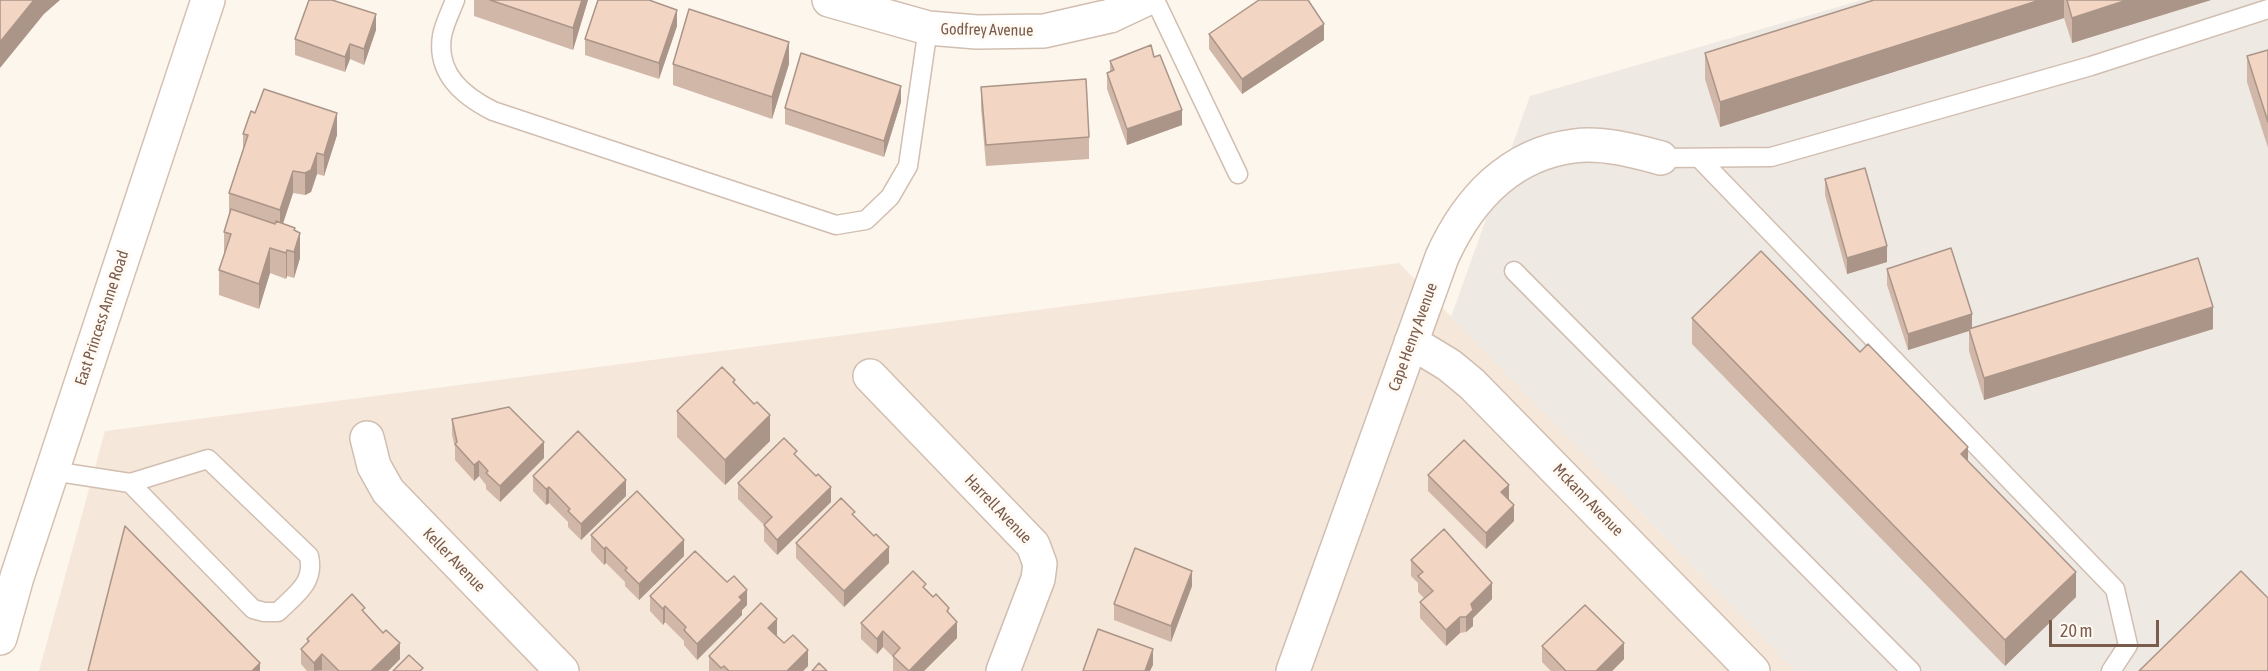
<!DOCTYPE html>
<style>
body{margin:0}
#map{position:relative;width:2268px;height:671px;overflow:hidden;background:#fdf6ec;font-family:"Asap Condensed",sans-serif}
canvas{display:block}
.scale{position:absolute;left:2049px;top:620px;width:110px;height:27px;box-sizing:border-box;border:3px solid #7a5c4d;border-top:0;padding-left:8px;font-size:18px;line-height:21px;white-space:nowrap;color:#7a5c4d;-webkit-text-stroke:4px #fffaf3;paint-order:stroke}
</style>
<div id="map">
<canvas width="2268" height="671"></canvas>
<div class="scale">20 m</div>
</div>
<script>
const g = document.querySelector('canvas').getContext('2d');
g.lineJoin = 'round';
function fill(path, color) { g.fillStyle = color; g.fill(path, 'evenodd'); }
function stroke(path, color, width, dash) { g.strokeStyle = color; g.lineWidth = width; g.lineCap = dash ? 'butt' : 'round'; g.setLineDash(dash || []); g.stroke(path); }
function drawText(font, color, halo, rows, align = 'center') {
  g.font = font + ' "Asap Condensed",sans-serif'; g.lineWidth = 6; g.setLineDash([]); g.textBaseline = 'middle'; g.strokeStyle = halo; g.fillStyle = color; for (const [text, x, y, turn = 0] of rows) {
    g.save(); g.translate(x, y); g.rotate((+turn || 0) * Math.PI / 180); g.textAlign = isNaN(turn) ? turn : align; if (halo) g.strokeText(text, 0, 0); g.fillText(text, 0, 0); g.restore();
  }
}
const residential = new Path2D(`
 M1399,263L1795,671H39L105,431Z`);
const industrial = new Path2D(`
 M1862,0H2268V671H1795L1451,317L1530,96Z`);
const service = new Path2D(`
 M455,0C451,11 444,24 442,36C436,74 463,96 493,111L836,225L866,220L890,197L908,166L928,28
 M1155,0L1238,174
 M1661,158L1771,157L2091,66L2268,9
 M1699,158L2115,589L2128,645L2111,671
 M1514,271L1911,671
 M52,471L130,483L253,609L264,612H278C296,594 315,583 309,556L208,459L130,483`);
const minor = new Path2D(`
 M829,0L928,28L977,32L1044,31L1110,16L1144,0
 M1411,342L1449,365L1472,384L1753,671
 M870,376L1033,545L1040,564L1038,579L1003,671
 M367,438L374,466L388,491L562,671
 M1293,671L1442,257C1468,200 1510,154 1574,146C1602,142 1635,151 1661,158`);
const secondary = new Path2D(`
 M0,638L17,577L208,0`);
const wall = new Path2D(`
 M474,0H588L573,50L474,16Z
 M1874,0H2211L2072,43L2064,18L1720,127L1705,79V53Z
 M677,26L659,79L585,55V39Z
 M376,30L364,65L350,59L345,72L295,55V39Z
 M1209,34L1324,40L1242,94L1209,49Z
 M2268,50V148L2247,82V56Z
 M1154,57L1182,125L1127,145L1107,89V73L1110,72V61Z
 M673,64H789L772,119L673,85Z
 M981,87L1089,137V159L986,166L981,108Z
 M901,102L884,157L785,124V108Z
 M243,134L337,135L324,176L317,174L311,192L305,195L293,193L283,224L295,231L300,258L294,278L287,276L286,279L270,273L259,309L219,295V270L224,255V232L229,215V193L243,149Z
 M1825,179L1887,262L1847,274L1825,195Z
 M1887,269L1972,328L2213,329L1984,400L1969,351V331L1908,350L1887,285Z
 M1692,318L1860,352L1968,461L2076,597L2005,666L1692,344Z
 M735,385L754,404L770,441L725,485L677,437V411Z
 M452,419L544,458L500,502L486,489V485L479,476L474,481L455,460V447L452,435Z
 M797,457L831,502L777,555L764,541V525L738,499V483Z
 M1428,475L1509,500L1514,521L1486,549L1428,491Z
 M533,476L626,496L581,540L568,527V522L549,503L546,505L533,491Z
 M855,517L889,563L844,607L796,558V543Z
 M591,535L684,556L639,600L625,586V582L606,563L604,565L591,551Z
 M1411,560L1492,599L1473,618V626L1466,632L1460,633L1446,646L1420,618V602L1424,598L1418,592V583L1411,576Z
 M1192,586L1171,642L1114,620V604Z
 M926,589L949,613L957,638L924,671H893V657L883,647L877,654L861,639V623Z
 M650,596L747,605L742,610V615L697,660L684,645V641L665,622L663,625L650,611Z
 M365,614L400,659L388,671H307L301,664V649L307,643V639Z
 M777,635L776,636L808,666L803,671H709V656Z
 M1542,646L1624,659L1612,671H1551L1542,662Z`);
const shadedWall = new Path2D(`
 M34,0H60L44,14L0,68V42Z
 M582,0H588L573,50V28Z
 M2040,0H2064V18L1720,127V102Z
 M2127,0H2211L2072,43V18Z
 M677,10V26L659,79V63Z
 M376,14V30L364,65V49Z
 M1324,24V40L1242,94V79Z
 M789,42V64L772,119V97Z
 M350,44V59L345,72V57Z
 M901,86V102L884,157V141Z
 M1182,110V125L1127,145V129Z
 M337,113V135L324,176V155Z
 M317,153V174L311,192L305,195V173Z
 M293,171V193L280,232V210Z
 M295,228V249L300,233V258L294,278V230Z
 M1887,246V262L1847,274V258Z
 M270,248V273L259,309V284Z
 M287,250V276L286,279V253Z
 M2213,307V329L1984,400V378Z
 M1972,314V330L1908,350V334Z
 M770,415V441L725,485V460Z
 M544,442V458L500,502V486Z
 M1968,447V472L1961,454Z
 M479,461V476L474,481V465Z
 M626,480V496L581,540V524Z
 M1509,485V501L1501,492Z
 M549,487V503L546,505V489Z
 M831,487V502L777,555V540Z
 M1514,505V521L1486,549V533Z
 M684,540V556L639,600V584Z
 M606,547V563L604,565V549Z
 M889,547V563L844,607V591Z
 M1192,571V586L1171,642V626Z
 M2076,572V597L2005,666V640Z
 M1492,583V599L1473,618V626L1466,632V617L1471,604Z
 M747,590V605L742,610V615L697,660V644L739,597Z
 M665,606V622L663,625V609Z
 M1460,617V633L1446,646V630Z
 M777,619V635L768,644V628Z
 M957,622V638L924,671H909Z
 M883,631V647L877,654V639Z
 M400,643V659L388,671H371Z
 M1624,643V659L1612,671H1596Z
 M1153,649V665L1150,671H1145Z
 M808,650V666L803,671H787Z
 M322,654V670L314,671V663Z
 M260,663V671H252Z`);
const building = new Path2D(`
 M0,0H34L0,42Z
 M309,0H332L376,14L364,49L350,44L345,57L295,39Z
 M490,0H582L573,28Z
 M598,0H649L677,10L659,63L585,39Z
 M1259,0H1308L1324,24L1242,79L1209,34Z
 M1874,0H2040L1720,102L1705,53Z
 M2067,0H2127L2072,18Z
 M689,9L789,42L772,97L673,64Z
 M1151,45L1154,57L1160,55L1182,110L1127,129L1107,73L1114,70L1110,61Z
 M2268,50V122L2247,56Z
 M801,53L901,86L884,141L785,108Z
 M1086,79L1089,137L986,145L981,87Z
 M264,89L337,113L324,155L317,153L311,170L305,173L293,171L280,210L229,193L248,135L243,134L251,111L255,113Z
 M1865,168L1887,246L1847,258L1825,179Z
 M231,209L275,224L276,221L295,228L294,230L300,233L294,252L287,250L286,253L270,248L259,284L219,270L231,234L224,232Z
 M1951,248L1972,314L1908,334L1887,269Z
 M1761,251L1860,352L1868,344L1968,447L1961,454L2076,572L2005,640L1692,318Z
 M2198,258L2213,307L1984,378L1969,329Z
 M722,367L735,380L733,382L754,404L757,402L770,415L725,460L677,411Z
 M509,407L544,442L500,486L486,473L488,471L479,461L474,465L455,444L457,442L452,419Z
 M578,431L626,480L581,524L568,511L570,509L549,487L546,489L533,476Z
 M784,438L797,451L794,454L816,476L818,474L831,487L777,540L764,525L772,517L738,483Z
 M1464,440L1509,485L1501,492L1514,505L1486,533L1428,475Z
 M637,491L684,540L639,584L625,570L627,568L606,547L604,549L591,535Z
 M841,498L855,512L852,514L874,536L876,534L889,547L844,591L796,543Z
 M125,526L260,663L252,671H88Z
 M1444,529L1492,583L1471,604L1473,610L1466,617H1460L1446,630L1420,602L1433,591L1418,576L1423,572L1411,560Z
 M1135,548L1192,571L1171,626L1114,604Z
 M695,551L727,582L734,576L747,590L739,597L742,600L697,644L684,630L686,627L665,606L663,609L650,596Z
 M913,571L926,584L923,587L933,597L936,594L949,608L947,611L957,622L909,671L893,656L900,648L883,631L877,639L861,623Z
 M2241,571L2268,598V671H2139Z
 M352,594L365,608L362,610L383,633L386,630L400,643L371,671H339L322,654L314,663L301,649L309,641L307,639Z
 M761,603L777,619L768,628L784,643L793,635L808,650L787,671H729L724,666L721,668L709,656Z
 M1585,605L1624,643L1596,671H1566L1542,646Z
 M1098,629L1153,649L1145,671H1083Z
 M409,655L423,668L420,671H393Z
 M819,663L827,671H812Z`);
const streetNames = [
 ["Godfrey Avenue",987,30,1],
 ["East Princess Anne Road",102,318,-72],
 ["Cape Henry Avenue",1413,337,-70],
 ["Mckann Avenue",1588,500,46],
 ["Harrell Avenue",998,509,46],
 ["Keller Avenue",454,560,46]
];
fill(residential, '#f5e8da');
fill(industrial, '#efe9e4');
stroke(service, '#d1beb0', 21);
stroke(minor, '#d1beb0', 36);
stroke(secondary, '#d6c0b0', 36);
stroke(service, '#fff', 18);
stroke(minor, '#fff', 33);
stroke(secondary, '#fff', 33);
fill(wall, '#d1b7a8');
fill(shadedWall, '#aa9588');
fill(building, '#f3d5c3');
stroke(building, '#aa9588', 1.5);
drawText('16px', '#7a5c4d', '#fffaf3', streetNames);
</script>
